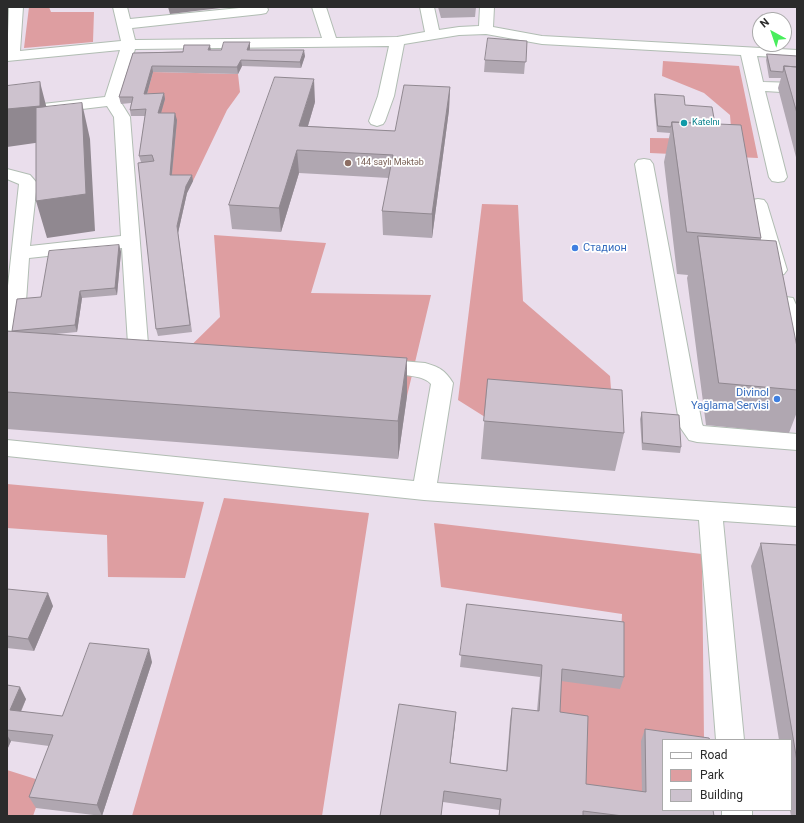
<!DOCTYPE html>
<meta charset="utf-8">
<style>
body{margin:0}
#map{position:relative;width:804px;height:823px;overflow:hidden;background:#eadeec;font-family:Roboto,sans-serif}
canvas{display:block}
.frame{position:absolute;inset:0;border:8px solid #2b2b2b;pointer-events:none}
.legend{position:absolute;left:662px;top:739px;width:130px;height:72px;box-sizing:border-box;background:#fff;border:1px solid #aaa;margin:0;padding:5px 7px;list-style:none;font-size:12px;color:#2b2b2b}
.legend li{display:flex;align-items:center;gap:8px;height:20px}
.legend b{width:20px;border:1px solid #aaa}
.north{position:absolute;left:752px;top:12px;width:40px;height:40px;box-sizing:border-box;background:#fff;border:1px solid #aaa;border-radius:50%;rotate:320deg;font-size:11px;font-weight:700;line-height:16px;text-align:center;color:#2b2b2b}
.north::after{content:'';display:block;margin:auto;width:14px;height:18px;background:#49ed5d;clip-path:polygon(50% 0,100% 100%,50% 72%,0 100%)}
</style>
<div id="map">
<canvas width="804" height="823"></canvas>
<div class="frame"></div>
<ul class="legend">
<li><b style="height:5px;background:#fff"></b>Road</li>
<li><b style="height:11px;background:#de9ea1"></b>Park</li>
<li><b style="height:11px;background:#cdc2ce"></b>Building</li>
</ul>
<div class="north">N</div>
</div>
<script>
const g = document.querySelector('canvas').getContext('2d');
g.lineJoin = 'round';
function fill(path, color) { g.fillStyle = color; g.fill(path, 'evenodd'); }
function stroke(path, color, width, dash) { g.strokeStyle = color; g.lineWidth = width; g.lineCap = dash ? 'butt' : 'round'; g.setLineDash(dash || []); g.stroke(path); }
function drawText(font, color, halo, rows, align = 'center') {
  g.font = font + ' Roboto,sans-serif'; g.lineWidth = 3.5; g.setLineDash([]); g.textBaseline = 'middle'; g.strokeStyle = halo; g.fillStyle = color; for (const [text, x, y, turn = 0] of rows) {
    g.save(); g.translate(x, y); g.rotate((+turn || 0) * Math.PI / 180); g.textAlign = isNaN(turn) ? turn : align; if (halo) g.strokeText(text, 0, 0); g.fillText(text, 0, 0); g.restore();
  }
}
const green = new Path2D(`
 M29,7H49L51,12H94L93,42L24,48Z
 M663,61L739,66L758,158L650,153V138L732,139L730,115L704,93L662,76Z
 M153,72L238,74L240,92L227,110L193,181L171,182L159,120L145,101Z
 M482,204L518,205L523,301L610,376L614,428L485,417L458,400Z
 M214,235L326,243L311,293L431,295L407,396L158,378L220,317Z
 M7,484L204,502L185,578L108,577L107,535L7,528Z
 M224,498L369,513L322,816H132Z
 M434,523L702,554L704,740H663L642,803L583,795L557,724L559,681L621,635L622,614L441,587Z
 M7,770L45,782L33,816H7Z`);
const minor = new Path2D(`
 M9,7H23L20,51L121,41L113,7H127L130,19L249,7H267L268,10L266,13L261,14L132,28L135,40L322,38L312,7H326L336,38L397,37L425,32L420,7H434L439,30L459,27L479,26L480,7H494L493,27L542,36L797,50V58L757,56L763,82L797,83V93L765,91L787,177L784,181L778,182L772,181L769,177L741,55L542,44L486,34L459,35L404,44L394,96L385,121L383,124L377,126L371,124L369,121L378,96L389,46L135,49L120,101L130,117L148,344L145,349L138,351L131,349L128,344L122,248L29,258L23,345L14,362L7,364V295L19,184L7,179V169L30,175L37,183L30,246L121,236L114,117L107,106L7,118V108L105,97L120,50L7,61Z
 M644,159L650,160L653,164L702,424L703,426L797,434V450L697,442L689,440L680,427L635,164L638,160Z
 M758,199L764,200L767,204L787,270L784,274L777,276L770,274L767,270L749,204L752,200Z
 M786,297L793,298L797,307V349L790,347L787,342L776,303L779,298Z
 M377,359L425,363C439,367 445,370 453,383L437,483L797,508V526L723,521L744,740H716L699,520L424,500L7,456V440L414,481L431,384C422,372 385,376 370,371L366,366L370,361Z
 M722,810H752V816H722Z`);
const wall = new Path2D(`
 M438,7H476L475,17L441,18Z
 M527,41L524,74L484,72L485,60Z
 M250,48V50L305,56L301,68L242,66L238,74L153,72L147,94L164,93L165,99L161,113L177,120L172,175H192L193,181L187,193L178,233L192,332L158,336L156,329L147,162H141L139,156L145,116H131L130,110L131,103L121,104L119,97L133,53L221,50Z
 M767,54L797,56V161L778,88L781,78H769L766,60Z
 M450,87L449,110L432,238L383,235L382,211L389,178L299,173L281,232L232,229L229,205L315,102L308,126L395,131Z
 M655,94L685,105L715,124L761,238V240L797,347V412L789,433L706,425L687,278L688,275L677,274L664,162L670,133L657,132L654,100Z
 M119,245L121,252L117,295L82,298L77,332L56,334L407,396L398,459L7,429V331H12L41,297Z
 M488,379L624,433L615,471L481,459Z
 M642,412L681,447L680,453L642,450L640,419Z
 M761,543L797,545V816H791L790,810H791V740H779L751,566Z
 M7,589L53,606L34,651L7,648Z
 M467,604L624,677L620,689L561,681L560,712L586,784L642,792L641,741L645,729L714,816H499V810L443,802L380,816L455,724L450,763L506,771L510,720L512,708L537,711L540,677L460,667Z
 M152,662L102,816L36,808L29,797L49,746L11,741L7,750V685L26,699L21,712L62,716Z`);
const shadedWall = new Path2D(`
 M168,7H229L170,14Z
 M250,42V48L248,56L247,50Z
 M210,45L211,51L208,50Z
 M304,50L305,56L301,68L300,62Z
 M241,60L242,66L238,74L237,67Z
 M152,66L153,72L145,101L144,94Z
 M314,79L315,102L301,149L299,126Z
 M40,82L49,117V141L7,147V109Z
 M450,87L449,110L432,238V214Z
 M164,93L165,99L159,120L158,113Z
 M82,103L90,139L95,231L47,238L36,201Z
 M175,113L177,120L171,182L170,175Z
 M297,150L299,173L281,232L279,208Z
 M192,175L193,181L187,193L178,233L192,332L177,226L186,186Z
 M119,245L121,252L117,295L115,288Z
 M80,291L82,298L77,332L75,325Z
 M407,358V396L398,459V421Z
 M48,593L53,606L34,651L28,639Z
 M149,649L152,662L102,816L97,805Z
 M20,687L26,699L16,722L10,710Z
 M456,712L455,724L449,774L450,763Z
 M7,735L11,741L7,750Z`);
const building = new Path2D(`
 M488,38L527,41L526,62L485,60Z
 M224,42H250L247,50H304L300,62L241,60L237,67L152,66L144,94L164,93L158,113H175L170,175H192L186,186L177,226L190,325L156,329L138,163L154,161L152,155L139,156L146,109L130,110L133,97H119L133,53L183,52L184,45H210L208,50H221Z
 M767,54L797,56V67L784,66L783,72L771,71Z
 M784,66L797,67V113Z
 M275,77L314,79L299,126L395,131L404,85L450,87L432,214L382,211L393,155L297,150L279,208L229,205Z
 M40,82V106L7,109V86Z
 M655,94L684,96L685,105L712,107L715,124L672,122L671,127L658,126Z
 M82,103L86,194L36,201V108Z
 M672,122L741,125L761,238L687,232Z
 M698,236L776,241L797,347V390L719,383Z
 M119,245L115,288L80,291L75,325L12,331L17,299L41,297L49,251Z
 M7,331L407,358L398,421L7,392Z
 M488,379L622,390L624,433L484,421Z
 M642,412L679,415L681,447L643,443Z
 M761,543L797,545V761Z
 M7,589L48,593L28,639L7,636Z
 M467,604L624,622V677L562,669L560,712L588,716L586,784L646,792L645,729L709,738L710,740H663V810H713L714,816H623L583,811V816H499L501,799L444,791L441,816H380L399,704L456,712L450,763L507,771L512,708L539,711L542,665L460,655Z
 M90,643L149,649L97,805L29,797L53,735L7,730V685L20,687L10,710L62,716Z`);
const markers = [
 [684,123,4,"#0f9aa8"],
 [348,163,4,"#8d6e63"],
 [575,248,4,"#3f7fe0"],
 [777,399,4,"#3f7fe0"]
];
const farCulturenames = [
 ["Katelnı",692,123]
];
const farEducationnames = [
 ["144 saylı Məktəb",356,163]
];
const shopNames = [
 ["Стадион",583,248],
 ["Divinol",769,393,"right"],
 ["Yağlama Servisi",769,406,"right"]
];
fill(green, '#de9ea1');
stroke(minor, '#b1bdb3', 2);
fill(minor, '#fff');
fill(wall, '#b0a7b1');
fill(shadedWall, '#908890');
fill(building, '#cdc2ce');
stroke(building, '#908890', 1);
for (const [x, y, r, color] of markers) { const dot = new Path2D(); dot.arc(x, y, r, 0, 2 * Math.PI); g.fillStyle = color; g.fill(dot); stroke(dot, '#fff', 1.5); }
drawText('9px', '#0d838f', '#fff', farCulturenames, 'left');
drawText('9px', '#785e54', '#fff', farEducationnames, 'left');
drawText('11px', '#366cbe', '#fff', shopNames, 'left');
</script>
